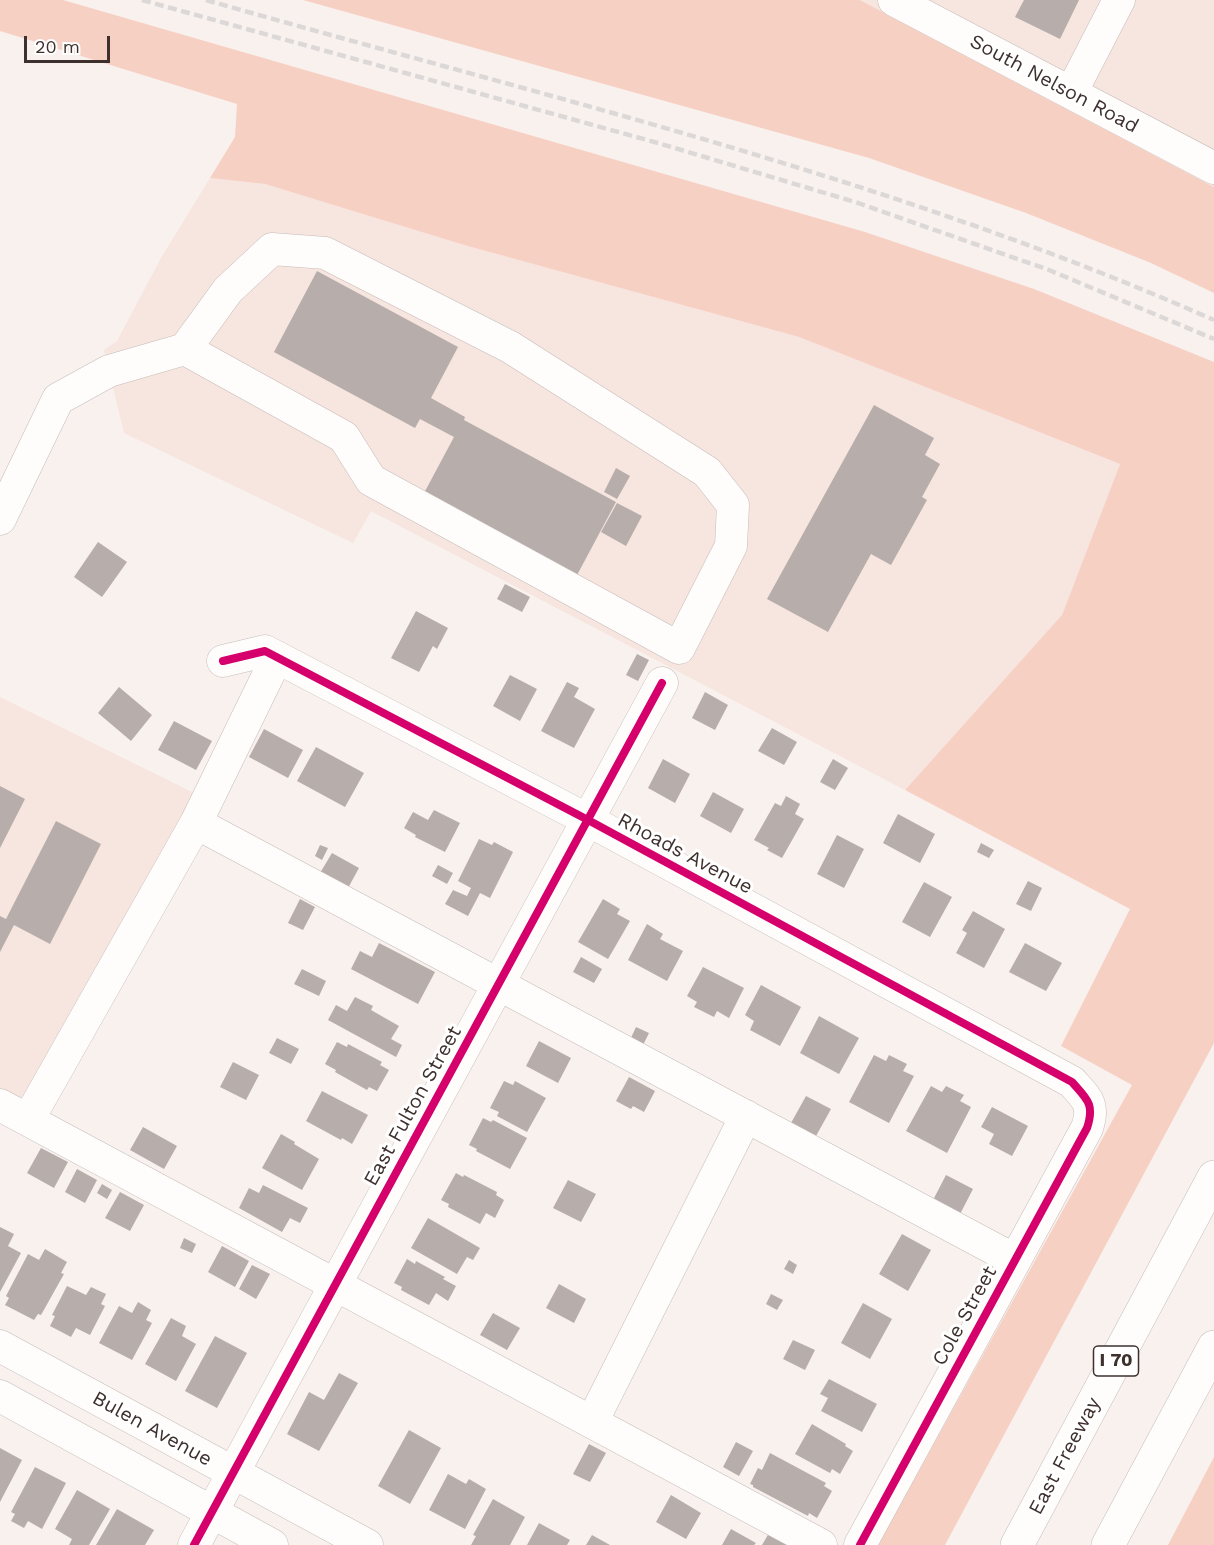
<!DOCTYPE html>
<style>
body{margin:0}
#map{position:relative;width:1214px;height:1545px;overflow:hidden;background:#f9f1ee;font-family:"Work Sans",sans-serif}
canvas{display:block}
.scale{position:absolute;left:24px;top:36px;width:86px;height:27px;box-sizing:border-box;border:3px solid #3e312d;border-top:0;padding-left:8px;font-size:18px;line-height:21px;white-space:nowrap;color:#3e312d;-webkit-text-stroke:4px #fff;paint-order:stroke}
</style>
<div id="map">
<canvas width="1214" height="1545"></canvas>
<div class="scale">20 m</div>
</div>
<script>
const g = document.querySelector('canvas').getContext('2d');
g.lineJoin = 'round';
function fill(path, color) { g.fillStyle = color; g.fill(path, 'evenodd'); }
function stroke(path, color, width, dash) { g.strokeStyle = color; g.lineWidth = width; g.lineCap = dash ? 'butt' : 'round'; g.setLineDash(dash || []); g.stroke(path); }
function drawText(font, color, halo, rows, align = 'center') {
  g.font = font + ' "Work Sans",sans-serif'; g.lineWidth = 6; g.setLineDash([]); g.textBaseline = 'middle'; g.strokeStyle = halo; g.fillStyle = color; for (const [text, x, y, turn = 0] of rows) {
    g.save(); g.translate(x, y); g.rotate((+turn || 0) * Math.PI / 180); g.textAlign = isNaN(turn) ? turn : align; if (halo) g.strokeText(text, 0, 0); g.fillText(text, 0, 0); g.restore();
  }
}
const built = new Path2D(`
 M860,0H1214V187Z
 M210,178L265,184L464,245L799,337L1120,464L1062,615L905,790L371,511L353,543L124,433L104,350L117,341L161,258Z
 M0,697L200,796L35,1090L19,1098L0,1087Z`);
const green = new Path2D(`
 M0,0H63L865,232L1034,289L1214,362V1043L945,1545H878L1132,1085L1061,1046L1130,909L905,790L1062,615L1120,464L799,337L464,245L265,184L210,178L235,137L237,104L0,31Z
 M303,0H860L1214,187V293L1151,263L1026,213L869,158Z
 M1214,1457V1545H1168Z`);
const building = new Path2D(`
 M1024,0H1079L1060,39L1015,17Z
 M317,271L458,347L431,398L465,417L464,420L616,502L576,577L423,495L454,437L420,419L415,428L274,352Z
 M874,405L934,438L925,455L940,464L922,497L927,500L891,565L871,554L828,632L767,599Z
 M616,468L630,476L617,499L604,492Z
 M617,503L642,516L626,546L601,532Z
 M98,542L127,562L102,597L74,577Z
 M505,584L530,597L522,612L497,599Z
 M416,611L448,628L437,649L433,646L419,672L391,658Z
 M637,654L649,660L638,681L626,675Z
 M510,675L537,689L520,721L493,706Z
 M567,682L579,688L574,697L595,709L574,748L541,731Z
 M119,687L152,715L131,741L98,713Z
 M705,692L728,705L715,730L692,718Z
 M174,721L212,741L196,770L158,750Z
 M772,728L797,742L784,765L758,751Z
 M264,729L303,750L288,778L249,757Z
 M316,747L364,773L345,807L297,781Z
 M663,759L690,774L675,803L648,788Z
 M833,759L848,768L835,790L820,782Z
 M0,786L25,799L0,848Z
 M713,792L744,809L731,833L700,816Z
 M786,796L800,804L795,814L804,819L782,858L767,850L769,848L754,840L775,803L781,806Z
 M434,810L460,823L445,852L415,837L416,835L404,828L413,812L428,820Z
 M898,814L935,834L920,863L883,843Z
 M56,821L101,844L50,944L14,925L0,952V916L6,919Z
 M837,835L864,849L844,888L817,874Z
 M479,839L492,845L494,842L513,852L490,898L480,893L468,916L445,904L453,890L467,896L471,888L458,881Z
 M981,843L994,850L989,858L977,852Z
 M320,845L328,848L322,860L315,856Z
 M332,853L359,868L348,888L320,873Z
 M438,865L453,873L447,884L432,876Z
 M1028,881L1042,888L1031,911L1016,904Z
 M924,882L952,897L930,937L902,922Z
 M300,899L315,907L303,930L288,923Z
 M603,899L620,909L617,914L630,921L608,959L578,942Z
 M973,911L1005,929L984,968L956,953L967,933L962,930Z
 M647,924L663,934L660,939L683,951L667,981L628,960Z
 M379,943L435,972L418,1004L351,969L360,951L372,957Z
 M1025,943L1062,963L1046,991L1009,972Z
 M581,957L602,969L594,983L573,972Z
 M703,967L744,988L729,1018L717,1011L714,1017L694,1007L697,1002L687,996Z
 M302,969L326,981L319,996L294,984Z
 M761,985L801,1007L780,1046L750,1030L754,1021L745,1015Z
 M355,997L373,1006L371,1010L399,1026L391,1039L402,1045L396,1057L328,1020L336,1005L347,1011Z
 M819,1016L859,1038L839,1074L800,1053Z
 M636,1027L649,1033L642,1047L630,1040Z
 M277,1038L299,1049L291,1064L269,1053Z
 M539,1041L571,1058L558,1083L526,1066Z
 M337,1042L347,1047L348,1044L382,1062L380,1065L389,1070L377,1091L369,1087L367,1090L335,1072L336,1070L325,1064Z
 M874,1055L886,1061L889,1055L907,1064L903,1071L914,1076L889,1123L849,1102Z
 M233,1062L259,1075L246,1100L220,1087Z
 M629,1077L655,1091L644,1112L633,1106L631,1109L616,1101Z
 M504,1081L513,1085L515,1081L546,1098L527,1132L497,1116L499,1112L490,1108Z
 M931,1086L942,1092L946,1086L964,1095L960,1101L971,1107L947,1153L906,1131Z
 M322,1091L368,1115L352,1144L342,1138L341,1140L306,1121Z
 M806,1096L831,1109L816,1136L791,1123Z
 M992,1107L1028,1126L1012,1156L989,1144L994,1134L981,1127Z
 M483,1118L491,1122L493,1120L527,1138L510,1169L476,1151L477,1149L469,1145Z
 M143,1127L177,1146L164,1169L130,1150Z
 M281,1134L295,1142L294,1144L319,1159L302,1190L262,1168Z
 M41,1148L68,1162L54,1188L27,1173Z
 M77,1169L97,1180L85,1203L65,1192Z
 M456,1173L463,1177L464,1175L497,1192L496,1195L504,1200L495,1218L486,1213L480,1224L448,1207L449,1204L441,1200Z
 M946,1175L973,1189L958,1218L931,1204Z
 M568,1180L596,1194L581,1222L553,1208Z
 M102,1184L112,1190L107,1199L97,1193Z
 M263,1185L308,1208L300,1223L290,1218L282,1232L239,1208L249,1188L259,1193Z
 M120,1192L144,1205L130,1231L105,1218Z
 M428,1218L480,1248L473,1260L467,1257L457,1274L411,1248Z
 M0,1227L14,1234L8,1246L21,1253L0,1292Z
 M902,1234L931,1250L908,1291L879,1274Z
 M184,1238L196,1244L192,1253L180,1248Z
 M222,1246L249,1261L235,1287L208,1272Z
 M45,1249L67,1262L61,1273L64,1274L41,1315L38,1314L34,1320L5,1305L9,1298L6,1296L28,1254L39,1260Z
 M407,1259L415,1264L416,1261L445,1277L443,1279L456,1286L448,1301L436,1293L429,1305L401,1290L402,1287L394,1283Z
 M789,1260L797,1265L793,1274L784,1269Z
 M252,1265L270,1274L256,1299L239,1289Z
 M559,1284L586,1299L574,1323L546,1308Z
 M67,1286L86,1295L91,1287L106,1294L101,1304L105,1306L90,1335L76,1328L71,1337L50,1326L55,1316L52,1315Z
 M771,1294L783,1300L777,1310L766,1304Z
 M138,1302L151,1310L146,1320L152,1323L132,1360L99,1343L119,1306L132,1313Z
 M863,1303L892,1319L870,1359L841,1343Z
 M493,1313L520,1328L507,1350L480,1335Z
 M171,1318L186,1326L182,1336L196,1344L176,1381L145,1364Z
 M215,1336L247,1353L217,1408L185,1391Z
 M793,1340L815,1350L805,1370L783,1359Z
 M339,1373L358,1383L319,1451L287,1434L309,1392L324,1400Z
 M829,1379L877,1404L862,1432L821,1411L828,1398L820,1394Z
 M812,1424L846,1444L845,1446L853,1451L840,1474L832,1469L830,1473L795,1454Z
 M409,1430L441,1448L410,1504L378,1486Z
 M736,1442L753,1451L739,1476L723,1467Z
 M589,1444L606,1453L590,1482L573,1474Z
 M0,1448L22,1460L0,1502Z
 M770,1453L826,1483L824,1486L832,1491L817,1518L809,1513L808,1516L753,1487V1485L750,1484L758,1468L762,1470Z
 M35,1467L66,1483L42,1529L28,1521L24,1528L11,1521L15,1514L11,1512Z
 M448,1474L466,1484L469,1479L486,1489L465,1529L429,1510Z
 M77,1490L110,1509L89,1545H69L72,1539L55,1529Z
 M671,1495L701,1513L686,1539L656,1522Z
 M493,1499L525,1517L510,1545H471L476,1536L473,1535Z
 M117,1509L154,1530L145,1545H96Z
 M539,1523L570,1540L567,1545H527Z
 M731,1529L756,1543L754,1545H722Z
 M769,1533L790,1545H762Z
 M592,1535L610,1545H586Z`);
const minor = new Path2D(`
 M894,0L1214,168
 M1071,93L1119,0
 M0,519L58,399L109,371L185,349L344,437L371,480L679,648L731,546L733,505L707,472L510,347L325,253L272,249L228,290L185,349
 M223,661L265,651L588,820L1072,1082C1087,1099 1095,1104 1087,1128L860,1545
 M196,823L1015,1260
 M0,1105L821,1545
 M28,1120L196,823L277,657
 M0,1346L367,1545
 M0,1396L272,1545
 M592,1422L746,1116
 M194,1545L662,683`);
const highway = new Path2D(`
 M1017,1545L1214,1177
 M1108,1545L1214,1347`);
const rail = new Path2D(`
 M142,0L658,143L855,202L1049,270L1214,339
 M206,0C545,97 890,177 1214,320`);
const cycleway = new Path2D(`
 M223,661L265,651L588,820L1072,1082C1087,1099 1095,1104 1087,1128L860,1545
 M194,1545L662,683`);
const shields = [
 [1116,1361,45]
];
const shieldNames = [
 ["I 70",1116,1361]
];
const streetNames = [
 ["South Nelson Road",1054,84,28],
 ["Rhoads Avenue",685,854,28],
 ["East Fulton Street",413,1106,-61],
 ["Cole Street",965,1316,-61],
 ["Bulen Avenue",152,1429,29],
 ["East Freeway",1065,1456,-62]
];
fill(built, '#f7e5df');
fill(green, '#f7d0c4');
fill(building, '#b7adaa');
stroke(minor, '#c5bcb9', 33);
stroke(highway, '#c5bcb9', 34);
stroke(minor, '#fefdfc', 32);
stroke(highway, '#fefdfc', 33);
stroke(rail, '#dbd8d7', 4.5, [9, 4.5]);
stroke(cycleway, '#d6006c', 8);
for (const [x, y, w] of shields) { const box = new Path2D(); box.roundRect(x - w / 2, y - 15, w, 30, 4.5); g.fillStyle = '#fff'; g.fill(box); stroke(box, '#3e312d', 1.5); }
drawText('bold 18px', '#3e312d', null, shieldNames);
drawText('20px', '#3e312d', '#fff', streetNames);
</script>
